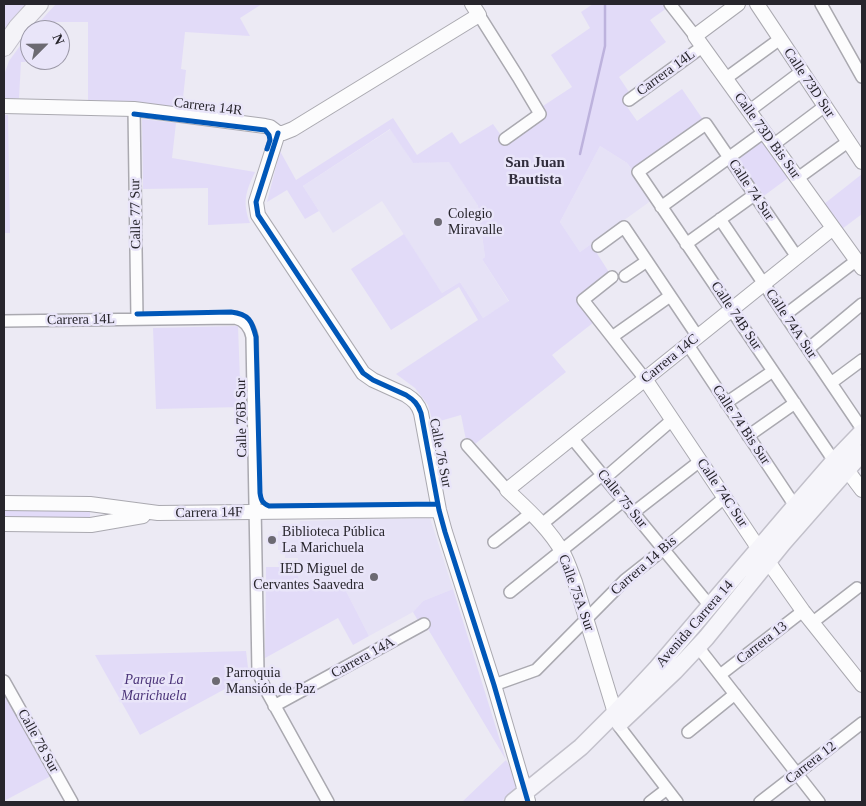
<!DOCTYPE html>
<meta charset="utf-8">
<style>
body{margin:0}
#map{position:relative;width:866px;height:806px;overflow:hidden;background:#eceaf4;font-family:"Times New Roman",serif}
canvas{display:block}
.frame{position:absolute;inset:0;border:5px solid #27252c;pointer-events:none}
.north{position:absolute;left:20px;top:20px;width:50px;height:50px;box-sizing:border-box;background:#e9e5f9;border:1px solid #9b98a7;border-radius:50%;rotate:67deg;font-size:14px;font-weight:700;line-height:20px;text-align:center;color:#27252c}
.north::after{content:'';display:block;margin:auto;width:18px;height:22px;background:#6c6a72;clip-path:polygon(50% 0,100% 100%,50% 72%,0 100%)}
</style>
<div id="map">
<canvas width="866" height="806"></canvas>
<div class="frame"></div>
<div class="north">N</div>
</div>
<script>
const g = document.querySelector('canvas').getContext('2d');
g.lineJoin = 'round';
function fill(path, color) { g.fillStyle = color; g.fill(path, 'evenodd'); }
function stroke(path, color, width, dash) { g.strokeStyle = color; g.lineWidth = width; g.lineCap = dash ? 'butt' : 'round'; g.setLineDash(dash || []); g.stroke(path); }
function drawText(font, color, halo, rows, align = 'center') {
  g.font = font + ' "Times New Roman",serif'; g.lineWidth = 5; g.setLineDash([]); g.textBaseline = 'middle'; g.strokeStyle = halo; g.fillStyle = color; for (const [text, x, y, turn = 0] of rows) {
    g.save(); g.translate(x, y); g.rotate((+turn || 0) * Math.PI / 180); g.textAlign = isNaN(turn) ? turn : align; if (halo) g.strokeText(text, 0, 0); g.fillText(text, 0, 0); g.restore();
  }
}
const built = new Path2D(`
 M391,129L413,163L449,161L478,206L485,257L482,259L509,302L483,318L460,282L442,293L382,201L333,233L303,186Z
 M600,146L627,163L652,200L580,252L560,222Z
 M430,518L453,589L423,601L413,612L369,636L344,587H299L298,558H285V550H278V531H299L300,521Z`);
const green = new Path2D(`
 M4,4H31L4,37Z
 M56,4H262L240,18L250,36L185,32L181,69L186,70L182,107L88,101V22H52V30H32Z
 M593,4H664L667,8L650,20L666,42L619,77L631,95L623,101L637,121L682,89L706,124L635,174L627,163L600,146L560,222L580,252L591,244L612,277L583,300L598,319L552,355L566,372L470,448L467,445L461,415L433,423L428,405L415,388L396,374L478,320L459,287L391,330L351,269L404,234L442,293L460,282L483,318L509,301L482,259L485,257L478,206L449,162L413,163L390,129L303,186L319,211L305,219L287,190L267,202L280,151L296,180L393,118L417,155L452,132L460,144L493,124L500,134L572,87L551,55L590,28L581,12Z
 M30,32V60H52V61L21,62L19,98L4,99V75L9,61Z
 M4,115H8L10,233H4Z
 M142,119L176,123L172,158L255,172C246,191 242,202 250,223L208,225V188L143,189Z
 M762,140L788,178L761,198L734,159Z
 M862,174V214L842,229L824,204Z
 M238,326L241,407L156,409L153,328Z
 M4,507H90V521H4Z
 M266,567H298L299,587H344L369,636L353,645L338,618L265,658Z
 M453,589L506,760L521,784L501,802H462L506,760L425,624L421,626L413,612L423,601Z
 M246,651L249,676L140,735L95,655Z
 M4,689L51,776L4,801Z`);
const stream = new Path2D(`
 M580,154L605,46V4`);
const minor = new Path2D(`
 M670,4L695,36
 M821,4L862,77
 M479,15L518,77L540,114L505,139
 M725,79L780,39
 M629,100L702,47
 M134,109L137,319
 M749,111L802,71
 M773,145L825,106
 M798,178L849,141
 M661,207L764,132
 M720,219L862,429
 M686,244L754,195
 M598,246L624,227L698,337
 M797,257L706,124L638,172L834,461
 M625,276L647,261
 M612,277L583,300L645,379
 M785,315L857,260
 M4,321L235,318C245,320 250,327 252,337L258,672L266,690L328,802
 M612,337L670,296
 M688,345L795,506
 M808,349L862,304
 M831,383L862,360
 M726,403L773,371
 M748,436L795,403
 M572,438L710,606
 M467,445L507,490
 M605,478L672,420
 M633,513L700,461
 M542,524L602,475
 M494,542L531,513
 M510,592L623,501
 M813,622L857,588
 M698,647L819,802
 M720,675L803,611
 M4,681L72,802
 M494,685L536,670L625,580L663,550L724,498
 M274,706L424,624
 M618,725L677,802
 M688,732L735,694
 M650,802L667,789
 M760,802L862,723`);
const tertiary = new Path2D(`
 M738,4L695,36L862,268
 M757,4L862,162
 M4,106L134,109L265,126L270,127L278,133H283L293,129L479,15L472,4
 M278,133L256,202L258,215L363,373L373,380L406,395C414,400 418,404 421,413L439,510L445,532L494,685L528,801
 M645,379L755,543L803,611L862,685
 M847,470L862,490
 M4,503L90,504L158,513L439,510
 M4,524L91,525L143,516
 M615,713L575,582C571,572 568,562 563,553C549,528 527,509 507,490L833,228`);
const primary = new Path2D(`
 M620,723L675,671L706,638L783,543L862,453
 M513,802L581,747L615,713L657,668L795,506L834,461L862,432`);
const trunk = new Path2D(`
 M4,47L18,27L39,4`);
const cycleway = new Path2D(`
 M134,114L265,130L269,135L270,140L267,149
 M278,133L256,202L258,215L363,373L373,380L406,395C414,400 418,404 421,413L439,510L445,532L494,685L528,802
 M137,314L231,312C249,314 252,321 256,337L260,493C261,500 262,503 269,506L438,504`);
const markers = [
 [438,222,5,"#6c6a72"],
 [272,540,5,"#6c6a72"],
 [374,577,5,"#6c6a72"],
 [216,681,5,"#6c6a72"]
];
const streetNames = [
 ["Carrera 14L",666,73,-36],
 ["Calle 73D Sur",809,83,56],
 ["Carrera 14R",208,107,7],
 ["Calle 73D Bis Sur",767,136,54],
 ["Calle 74 Sur",751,190,56],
 ["Calle 77 Sur",136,214,-91],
 ["Calle 74B Sur",736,316,56],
 ["Carrera 14L",81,320,-1],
 ["Calle 74A Sur",791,324,56],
 ["Carrera 14C",670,359,-39],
 ["Calle 76B Sur",242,418,-91],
 ["Calle 74 Bis Sur",741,425,56],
 ["Calle 76 Sur",440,453,79],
 ["Calle 74C Sur",722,493,56],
 ["Calle 75 Sur",622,499,51],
 ["Carrera 14F",209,513,-1],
 ["Carrera 14 Bis",644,566,-41],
 ["Calle 75A Sur",576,593,70],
 ["Avenida Carrera 14",695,624,-49],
 ["Carrera 13",762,643,-38],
 ["Carrera 14A",363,658,-29],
 ["Calle 78 Sur",38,741,61],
 ["Carrera 12",811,763,-38]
];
const poiNames = [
 ["Colegio",448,214],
 ["Miravalle",448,230],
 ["Biblioteca Pública",282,532],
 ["La Marichuela",282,548],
 ["IED Miguel de",364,569,"right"],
 ["Cervantes Saavedra",364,585,"right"],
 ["Parroquia",226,673],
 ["Mansión de Paz",226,689]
];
const parkNames = [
 ["Parque La",154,680],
 ["Marichuela",154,696]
];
const neighbourhoodNames = [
 ["San Juan",535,163],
 ["Bautista",535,180]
];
fill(built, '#e6e2f6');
fill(green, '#e2dbf8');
stroke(stream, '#bdb2dd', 2.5);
stroke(minor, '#aaa9b0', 14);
stroke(tertiary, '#aaa9b0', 16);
stroke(primary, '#c2c0ca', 19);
stroke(trunk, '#c2c0ca', 20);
stroke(minor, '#fcfcfd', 11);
stroke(tertiary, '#fcfcfd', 14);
stroke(primary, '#f6f5fa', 16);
stroke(trunk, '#f4f3f8', 18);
stroke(cycleway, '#0057b8', 5);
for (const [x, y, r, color] of markers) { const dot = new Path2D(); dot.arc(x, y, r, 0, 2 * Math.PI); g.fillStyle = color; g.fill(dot); stroke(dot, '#e9e5f9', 2); }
drawText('14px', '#27252c', '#e9e5f9', streetNames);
drawText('14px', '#27252c', '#e9e5f9', poiNames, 'left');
drawText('italic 14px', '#4b3479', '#e9e5f9', parkNames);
drawText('bold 15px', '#322e3d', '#e9e5f9', neighbourhoodNames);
</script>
